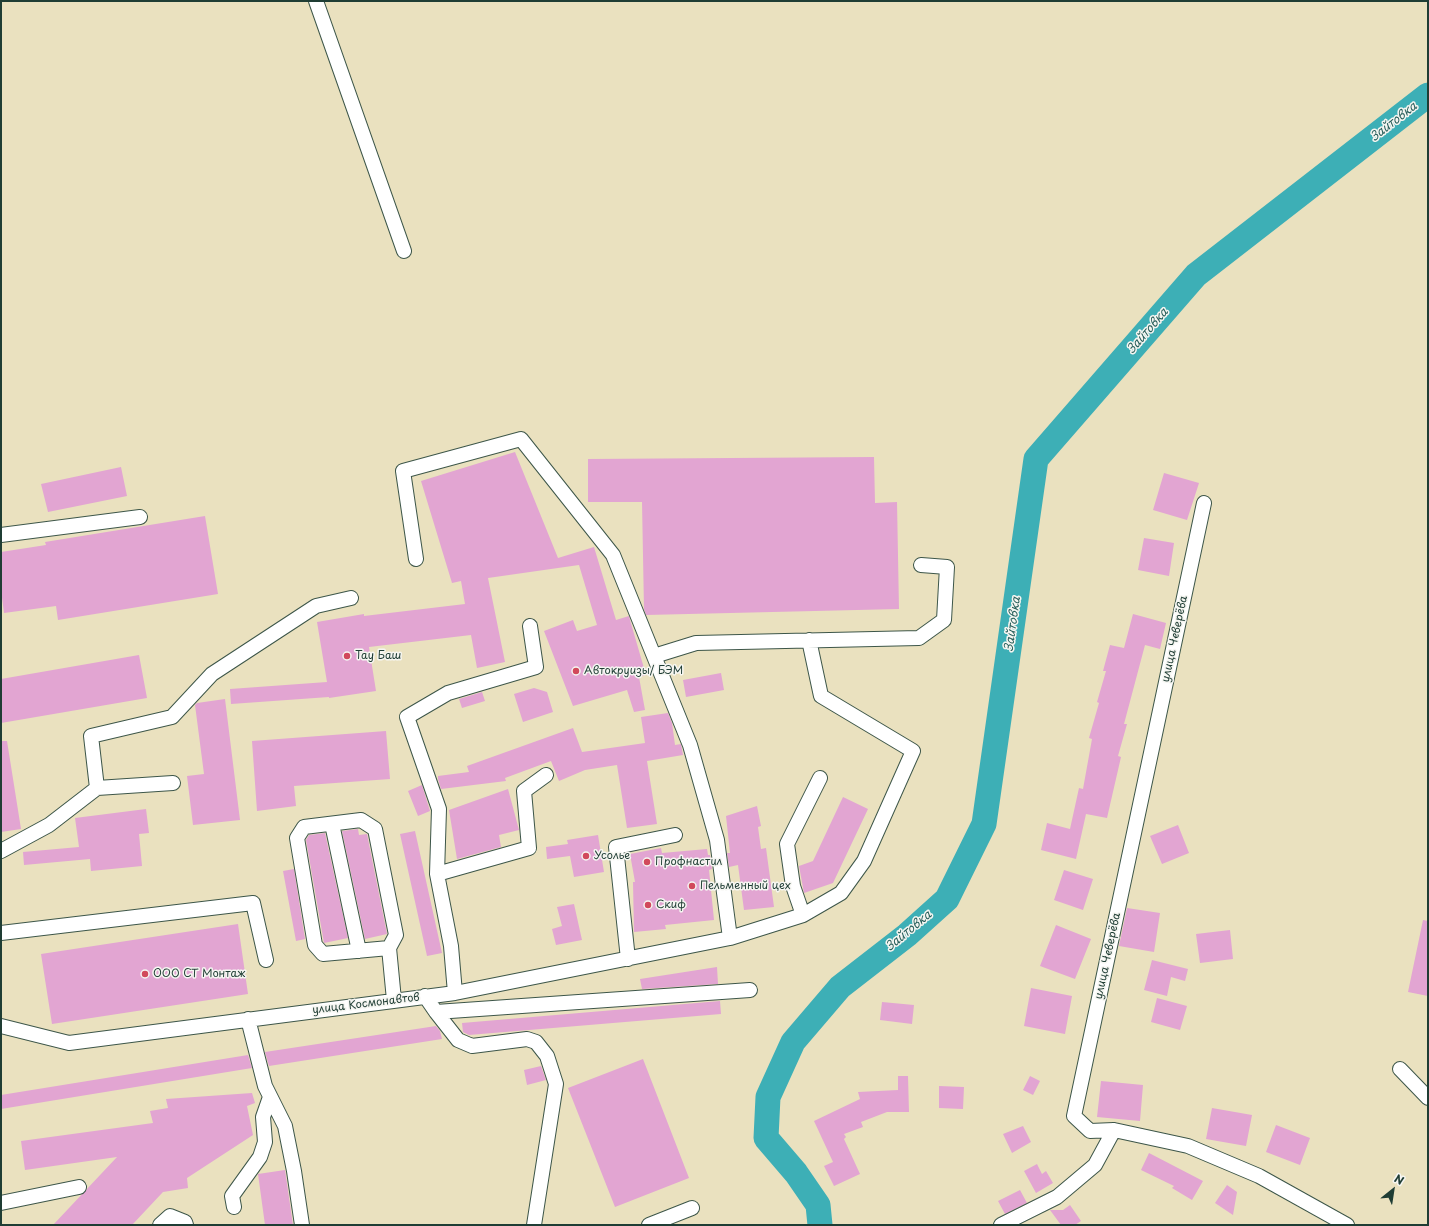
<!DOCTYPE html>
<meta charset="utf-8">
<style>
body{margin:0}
#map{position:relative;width:1429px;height:1226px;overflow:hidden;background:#eae1bf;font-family:"Playpen Sans",sans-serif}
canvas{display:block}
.frame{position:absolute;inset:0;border:2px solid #1f3d34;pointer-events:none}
.north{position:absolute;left:1373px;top:1170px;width:40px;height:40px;-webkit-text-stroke:3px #f6f6f2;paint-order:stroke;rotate:30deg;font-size:11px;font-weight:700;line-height:16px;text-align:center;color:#1f3d34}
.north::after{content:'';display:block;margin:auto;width:14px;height:18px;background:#1f3d34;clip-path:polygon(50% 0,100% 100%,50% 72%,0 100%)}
</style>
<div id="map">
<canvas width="1429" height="1226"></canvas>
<div class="frame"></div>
<div class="north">N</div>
</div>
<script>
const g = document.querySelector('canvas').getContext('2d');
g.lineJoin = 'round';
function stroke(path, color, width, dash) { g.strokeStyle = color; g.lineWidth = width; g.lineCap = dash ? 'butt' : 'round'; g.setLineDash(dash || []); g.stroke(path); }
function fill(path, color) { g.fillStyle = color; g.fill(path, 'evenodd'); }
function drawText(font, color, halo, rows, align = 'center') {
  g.font = font + ' "Playpen Sans",sans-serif'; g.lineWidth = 3; g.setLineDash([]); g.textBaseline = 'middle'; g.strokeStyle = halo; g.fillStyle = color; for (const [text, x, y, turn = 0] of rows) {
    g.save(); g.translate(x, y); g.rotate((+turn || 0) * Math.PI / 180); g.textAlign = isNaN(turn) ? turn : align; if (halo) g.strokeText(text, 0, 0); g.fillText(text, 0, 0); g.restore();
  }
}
const river = new Path2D(`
 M820,1225L818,1205L796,1173L766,1138L768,1097L793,1042L840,987L907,935L947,899L984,824L1036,459L1196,275L1428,95`);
const building = new Path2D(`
 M515,452L558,558L594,547L616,620L629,616L630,620L646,675L639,677L645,710L634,712L627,690L573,706L544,631L573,620L577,631L597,625L579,565L488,578L505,662L477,668L471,635L369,647L376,691L329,698V697L231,704L230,689L327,682L317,622L364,614V616L465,604L461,581L452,583L421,481Z
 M874,457L875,503L897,502L899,609L646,615L644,609L642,502H588V459Z
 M121,467L127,496L48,512L41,484Z
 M1164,473L1199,483L1187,520L1153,510Z
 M205,516L218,594L58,620L56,606L4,613L1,590V552L46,545L45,542Z
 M1144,538L1174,543L1169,576L1138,570Z
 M1133,614L1166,623L1160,649L1145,645L1124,724H1127L1118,756L1121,757L1107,818L1086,814L1076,859L1041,850L1047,823L1070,829L1079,788L1083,789L1092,739L1089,738L1099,703L1097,702L1106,671H1103L1110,645L1124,648Z
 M139,655L147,698L1,723V679Z
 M721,673L724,690L686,697L683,680Z
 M534,688L547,692L553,712L523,722L514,694Z
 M482,692L485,701L462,708L459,699Z
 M225,699L240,820L193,825L187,776L204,774L195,705L197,703Z
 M668,713L672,723L675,745L681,744L683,755L647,761L657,824L627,828L617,765L585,770L559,781L551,761L505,778L506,781L441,789L438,779V776L469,772L467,766L573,728L582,752L645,743L641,717Z
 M386,731L390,779L294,786L296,806L257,811L252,741Z
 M1,741H7L21,829L1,832Z
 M422,785L430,811L418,816L408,791Z
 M508,789L519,830L499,835L501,847L457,859L449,810Z
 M843,797L868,809L833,883L804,893L799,866L813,861Z
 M757,806L761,826L758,827L761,849L766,848L774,907L744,910L738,865L729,867L727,853H730L726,816Z
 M146,809L149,833L139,834L142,866L91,871L90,859L24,865L23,852L79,847L75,818Z
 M1178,825L1189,853L1162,864L1150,836Z
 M358,829L359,835L367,834L387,934L365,939L342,831Z
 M415,831L442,953L427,956L400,834Z
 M325,833L348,938L324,943L306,840L309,835Z
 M598,835L604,872L574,877L570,856L547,859L546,847L568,844L567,840Z
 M661,848L662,853L707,849L708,855H710L712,869L709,870L714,920L665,925L666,929L634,932L633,882H635L630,854Z
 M294,869L305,939L296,941L283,871Z
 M1064,870L1093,879L1083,910L1054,900Z
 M574,904L582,940L556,945L552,929L562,926L557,907Z
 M1127,908L1160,913L1154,952L1119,946Z
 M1423,920L1428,921V996L1408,992Z
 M238,924L248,994L52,1024L41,954Z
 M1056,925L1091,939L1075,979L1040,966Z
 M1230,930L1233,959L1200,963L1196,934Z
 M1152,960L1188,969L1185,981L1171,977L1167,996L1144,990Z
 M717,967L718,984L642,989L640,979Z
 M1031,988L1072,996L1065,1034L1024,1026Z
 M1157,998L1187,1006L1180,1030L1151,1022Z
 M720,1001L721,1014L469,1035L463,1032L462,1023Z
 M882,1002L914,1005L912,1024L880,1020Z
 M436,1026L440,1031L442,1039L269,1066L265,1052Z
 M248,1055L252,1068L1,1109V1095Z
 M643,1059L689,1178L615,1207L568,1088Z
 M541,1066L546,1080L527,1085L524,1070Z
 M898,1076H908L909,1112H887L861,1122L863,1127L844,1134L846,1137L844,1139L860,1174L834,1186L824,1166L833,1162L814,1121L860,1099L858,1092L898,1090Z
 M1030,1076L1040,1081L1033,1095L1023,1090Z
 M1101,1081L1143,1085L1140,1121L1097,1117Z
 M939,1086L964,1087L963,1109L939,1108Z
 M252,1093L255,1103L247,1106L253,1135L187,1178L188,1188L163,1192L132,1225H53L117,1157L25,1170L21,1141L153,1123L150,1111L168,1108L166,1099Z
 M1212,1108L1252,1115L1246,1146L1206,1139Z
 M1276,1125L1310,1138L1300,1165L1266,1152Z
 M1023,1126L1031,1142L1012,1153L1003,1134Z
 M1149,1153L1203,1181L1192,1200L1172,1188L1174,1186L1141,1170Z
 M1037,1164L1042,1174L1046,1171L1053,1183L1036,1193L1024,1171Z
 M285,1170L293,1225H265L258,1174Z
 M1227,1185L1237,1192L1233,1215L1215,1203Z
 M1020,1190L1027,1203L1005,1214L998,1201Z
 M1070,1205L1081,1221L1075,1225H1061L1050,1210H1063Z`);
const minor = new Path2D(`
 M316,1L404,251
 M1204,503L1074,1116L1090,1131L1114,1130L1188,1146L1259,1176L1347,1225
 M1,535L140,517
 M416,559L403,471L521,439L613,555L690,745L717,840L730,938
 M654,656L696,643L919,638L944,620L947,567L921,565
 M97,788L91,736L172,717L212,674L316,606L351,598
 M332,824L359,951
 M1,851L49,825L97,788L173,783
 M437,874L439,809L407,717L448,693L536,667L530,626
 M803,915L793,886L787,844L820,778
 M1,933L253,903L266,960
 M389,948L323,954L315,945L297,838L304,827L361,820L375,829L396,935L389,948L394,1000
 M628,959L616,847L675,835
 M455,993L451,946L437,874L529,848L524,791L546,775
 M425,996L436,1012L750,990
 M436,1012L458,1040L472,1046L527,1039L536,1042L547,1056L556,1084L534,1225
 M248,1019L265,1086L285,1126L294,1171L302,1225
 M1,1026L69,1043L455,993L730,938L803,915L841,893L864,861L913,751L821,696L809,640
 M1400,1069L1428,1098
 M1,1203L79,1187
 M234,1207L232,1196L260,1157L265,1142L263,1117L270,1097
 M160,1225L170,1216L185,1222L186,1225
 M649,1225L692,1208
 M1001,1225L1057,1197L1095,1165L1114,1130`);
const markers = [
 [347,656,4,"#d1495b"],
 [576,671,4,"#d1495b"],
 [586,856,4,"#d1495b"],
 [647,862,4,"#d1495b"],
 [692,886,4,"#d1495b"],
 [648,905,4,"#d1495b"],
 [145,974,4,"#d1495b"]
];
const streetNames = [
 ["улица Чеверёва",1175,639,-78],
 ["улица Чеверёва",1108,956,-78],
 ["улица Космонавтов",366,1004,-7]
];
const poiNames = [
 ["Тау Баш",355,656],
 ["Автокруизы/ БЭМ",584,671],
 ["Усолье",594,856],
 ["Профнастил",655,862],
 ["Пельменный цех",700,886],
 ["Скиф",656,905],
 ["ООО СТ Монтаж",153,974]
];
const waterNames = [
 ["Зайтовка",1394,122,-38],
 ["Зайтовка",1148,331,-49],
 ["Зайтовка",1013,624,-82],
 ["Зайтовка",909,931,-40]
];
stroke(river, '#3dafb6', 25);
fill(building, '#e2a5d2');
stroke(minor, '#3d5649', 16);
stroke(minor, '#fff', 14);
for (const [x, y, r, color] of markers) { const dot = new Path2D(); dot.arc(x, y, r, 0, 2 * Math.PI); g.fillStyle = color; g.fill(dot); stroke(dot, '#f6f6f2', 1.5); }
drawText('11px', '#1f3d34', '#f6f6f2', streetNames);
drawText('11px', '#1f3d34', '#f6f6f2', poiNames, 'left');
drawText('italic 12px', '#285f5b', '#f6f6f2', waterNames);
</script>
